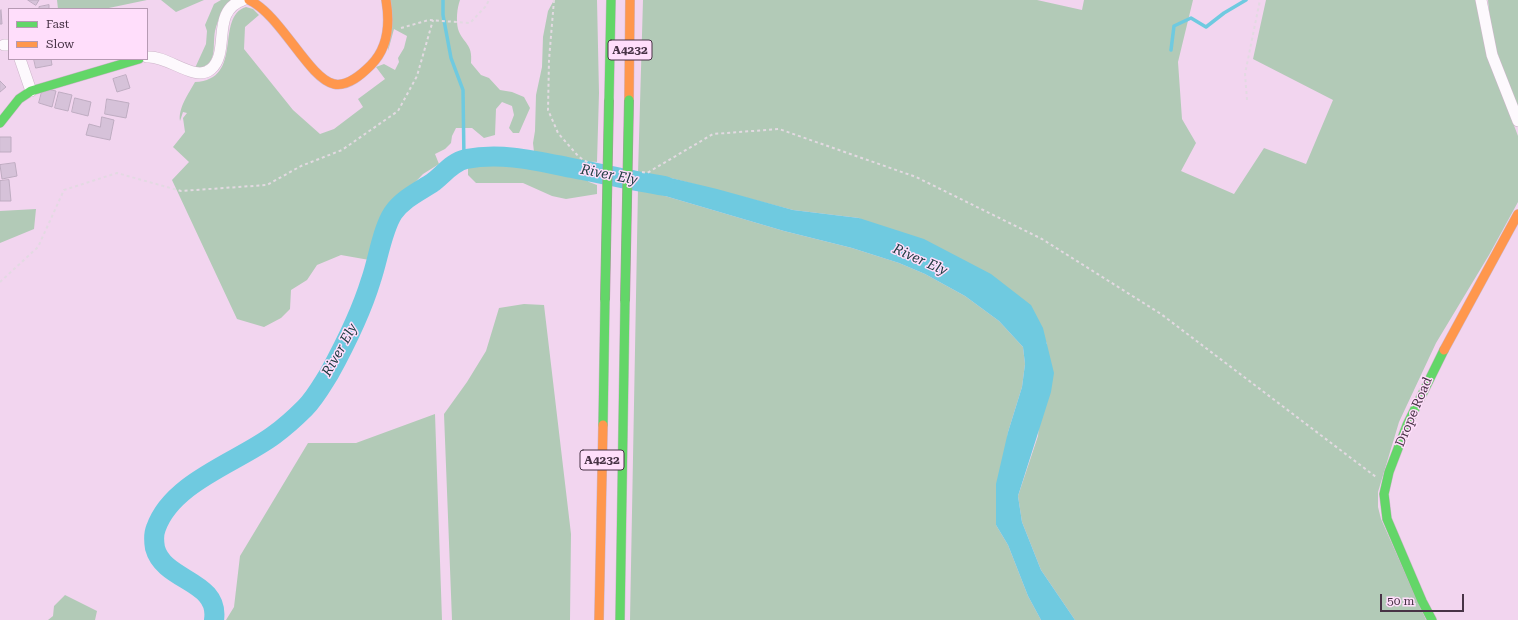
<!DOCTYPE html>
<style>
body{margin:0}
#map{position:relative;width:1518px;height:620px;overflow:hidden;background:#f2d5ef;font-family:"Roboto Serif",serif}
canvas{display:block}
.legend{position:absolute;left:8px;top:8px;width:140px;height:52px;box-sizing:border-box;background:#ffdefb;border:1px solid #b69ab3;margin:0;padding:5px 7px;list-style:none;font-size:12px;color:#483346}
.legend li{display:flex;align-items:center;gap:8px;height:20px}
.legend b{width:20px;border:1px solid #b69ab3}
.scale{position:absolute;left:1380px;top:594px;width:84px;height:18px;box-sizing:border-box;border:2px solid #483346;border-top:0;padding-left:5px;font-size:12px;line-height:14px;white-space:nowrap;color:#483346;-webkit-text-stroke:3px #ffdefb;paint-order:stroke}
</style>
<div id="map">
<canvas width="1518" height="620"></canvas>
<ul class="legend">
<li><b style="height:5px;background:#63d668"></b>Fast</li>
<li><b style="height:5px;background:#ff974d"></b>Slow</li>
</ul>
<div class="scale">50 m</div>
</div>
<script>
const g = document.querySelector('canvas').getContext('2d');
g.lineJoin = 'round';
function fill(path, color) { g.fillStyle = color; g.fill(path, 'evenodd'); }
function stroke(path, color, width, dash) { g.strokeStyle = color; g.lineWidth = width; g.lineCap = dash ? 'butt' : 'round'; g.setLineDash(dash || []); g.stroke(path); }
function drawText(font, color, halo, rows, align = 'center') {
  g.font = font + ' "Roboto Serif",serif'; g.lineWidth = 3; g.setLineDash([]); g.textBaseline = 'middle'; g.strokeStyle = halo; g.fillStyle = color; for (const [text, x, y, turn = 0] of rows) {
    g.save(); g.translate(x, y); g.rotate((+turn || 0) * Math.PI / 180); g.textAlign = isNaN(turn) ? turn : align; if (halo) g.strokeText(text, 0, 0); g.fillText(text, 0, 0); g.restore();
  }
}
const green = new Path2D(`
 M57,0H147L104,9H58Z
 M161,0H204L176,12Z
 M221,0H231C223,9 218,19 215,31C212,46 219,68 195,68L206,44L207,31L205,25L214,4Z
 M391,0H460C457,8 456,20 458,29C463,44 473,43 471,63L481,75L489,78L500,90L512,92L524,97L530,108L519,133H513L509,128L514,115L512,106L502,102L496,109L495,135L484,138L472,128H456L452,136L451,143L445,149L435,154L439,164L423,174L408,190L396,197L392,204L394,205L375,261L341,255L317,265L307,280L291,290L290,309L281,318L264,327L237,319L172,180L189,162L173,147L185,132L183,118L187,113L183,112L180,121C178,108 189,93 195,82C245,80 214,17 246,7L253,9L259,15L245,27L244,49L293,110L320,134L334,129L363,107L358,99L385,79L376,67L384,64L395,70L399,62L398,58L404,48L407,36L394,29L388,51Z
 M554,0H597L599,93L597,162C589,161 584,163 576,165C563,168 545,159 534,152L533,143L535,131L536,95L542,67L543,37L548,11Z
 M643,0H1037L1082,10L1084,0H1193L1178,62L1182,119L1196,143L1181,171L1234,194L1264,148L1306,164L1333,100L1253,59L1266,0H1478L1496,78L1518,136V202L1489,255L1436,343L1399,422L1378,492V507L1381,519L1426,620H1075L1041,570L1022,522L1018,496L1038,436L1047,343L859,218L793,210L667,177L638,173Z
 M1488,0H1518V106L1507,84L1491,32Z
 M476,163L518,167L528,166L571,173L582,176L589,182L597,185V194L566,199L552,196L523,183H476L468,175V168Z
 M638,188L784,231L852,248L899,263L925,274L965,296L999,321L1023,347L1025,364L1022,387L1008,432L996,525L1008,545L1028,596L1041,620H630Z
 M36,209L34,229L0,243V211Z
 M524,304L544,305L571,534L570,620H452L444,414L467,382L486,351L499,308Z
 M435,414L442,620H226L234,607L240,556L308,443H356Z
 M65,595L97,611L95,620H48L53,616L54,606Z`);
const water = new Path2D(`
 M638,173L667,177L717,189L793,210L859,218L924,239L991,274L1031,305L1043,328L1054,373L1051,392L1018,496L1022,522L1041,570L1075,620H1041L1028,596L1008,545L996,525V484L1008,432L1022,387L1025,364L1023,347L999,321L965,296L925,274L899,263L852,248L784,231L638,188Z`);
const stream = new Path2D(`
 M443,0V15L451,58L463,90L464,160
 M1171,50L1174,26L1191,18L1206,27L1224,13L1246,0`);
const river = new Path2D(`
 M214,620C220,580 164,582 155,548C154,542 153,535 156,528C172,482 238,462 274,435C285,427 296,417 305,408C315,398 322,385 329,374C346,343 361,313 371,280C378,260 382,230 393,213C403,199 418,192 432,183C443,175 452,162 466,159C502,152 537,161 572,168C603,174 634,181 665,186`);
const building = new Path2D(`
 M28,0H39L36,5Z
 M49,5V9H39V7Z
 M1,10L2,24H0V11Z
 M34,59H51L52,65L36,68Z
 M126,75L130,88L117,92L113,79Z
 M0,81L6,87L0,92Z
 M43,88L56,91L52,107L39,103Z
 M59,92L72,95L68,111L55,108Z
 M75,98L91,102L88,116L72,112Z
 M107,99L129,103L126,118L105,114Z
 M102,117L114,120L110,140L86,135L89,124L100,127Z
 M0,137H11V152H0Z
 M15,163L17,176L2,179L0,165Z
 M9,180L11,201H0V181Z`);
const path = new Path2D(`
 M554,0L549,60L548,110L558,133L579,157L592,165
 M401,28L429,20L470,23L486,6L489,0
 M1247,100L1245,74L1260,0
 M642,172L647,173L713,134L779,129L916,177L1042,239L1161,314L1376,477
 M0,282L38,247L64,190L117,173L181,191L267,185L301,166L342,150L398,111L417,76L433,20`);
const street = new Path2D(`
 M1481,0L1492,55L1518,121
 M4,45H9
 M147,57C168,55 195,83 211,69C231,52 210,11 243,0
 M20,59L31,91`);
const fast = new Path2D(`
 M609,100L611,0
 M0,123L19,99L31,91L139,59
 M603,425L605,300
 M620,620L625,301
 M1432,620L1422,601L1387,519L1384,494L1389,472L1407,425L1444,350`);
const slow = new Path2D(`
 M249,0C281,15 309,79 334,84C348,87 362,74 371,65C388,48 390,23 386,0
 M629,100L630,0
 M1444,350L1518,214
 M599,620L603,425`);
const fastBridge = new Path2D(`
 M605,300L609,100
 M625,301L629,100`);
const shields = [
 [630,50,44],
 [602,460,44]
];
const shieldNames = [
 ["A4232",630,50],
 ["A4232",602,460]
];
const streetNames = [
 ["Drope Road",1414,412,-67]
];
const waterNames = [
 ["River Ely",609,175,11],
 ["River Ely",920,260,24],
 ["River Ely",340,350,-61]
];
fill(green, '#b2cab7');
fill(water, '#6fcae0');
stroke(stream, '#6fcae0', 3.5);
stroke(river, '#6fcae0', 20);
fill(building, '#d6c2d9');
stroke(building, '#beacc1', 1);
stroke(street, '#ccb5c9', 12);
stroke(fast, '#ccb5c9', 10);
stroke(slow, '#ccb5c9', 10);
stroke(path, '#e3dae2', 2, [3, 3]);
stroke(street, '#fdf9fd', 11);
stroke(fast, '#63d668', 9);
stroke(slow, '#ff974d', 9);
stroke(fastBridge, '#a7969a', 10, []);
stroke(fastBridge, '#63d668', 9);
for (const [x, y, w] of shields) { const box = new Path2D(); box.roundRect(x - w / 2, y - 10, w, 20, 3); g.fillStyle = '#ffdefb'; g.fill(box); stroke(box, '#483346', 1); }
drawText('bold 12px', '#483346', null, shieldNames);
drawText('13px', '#483346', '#ffdefb', streetNames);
drawText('italic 14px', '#203d42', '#ffdefb', waterNames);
</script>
